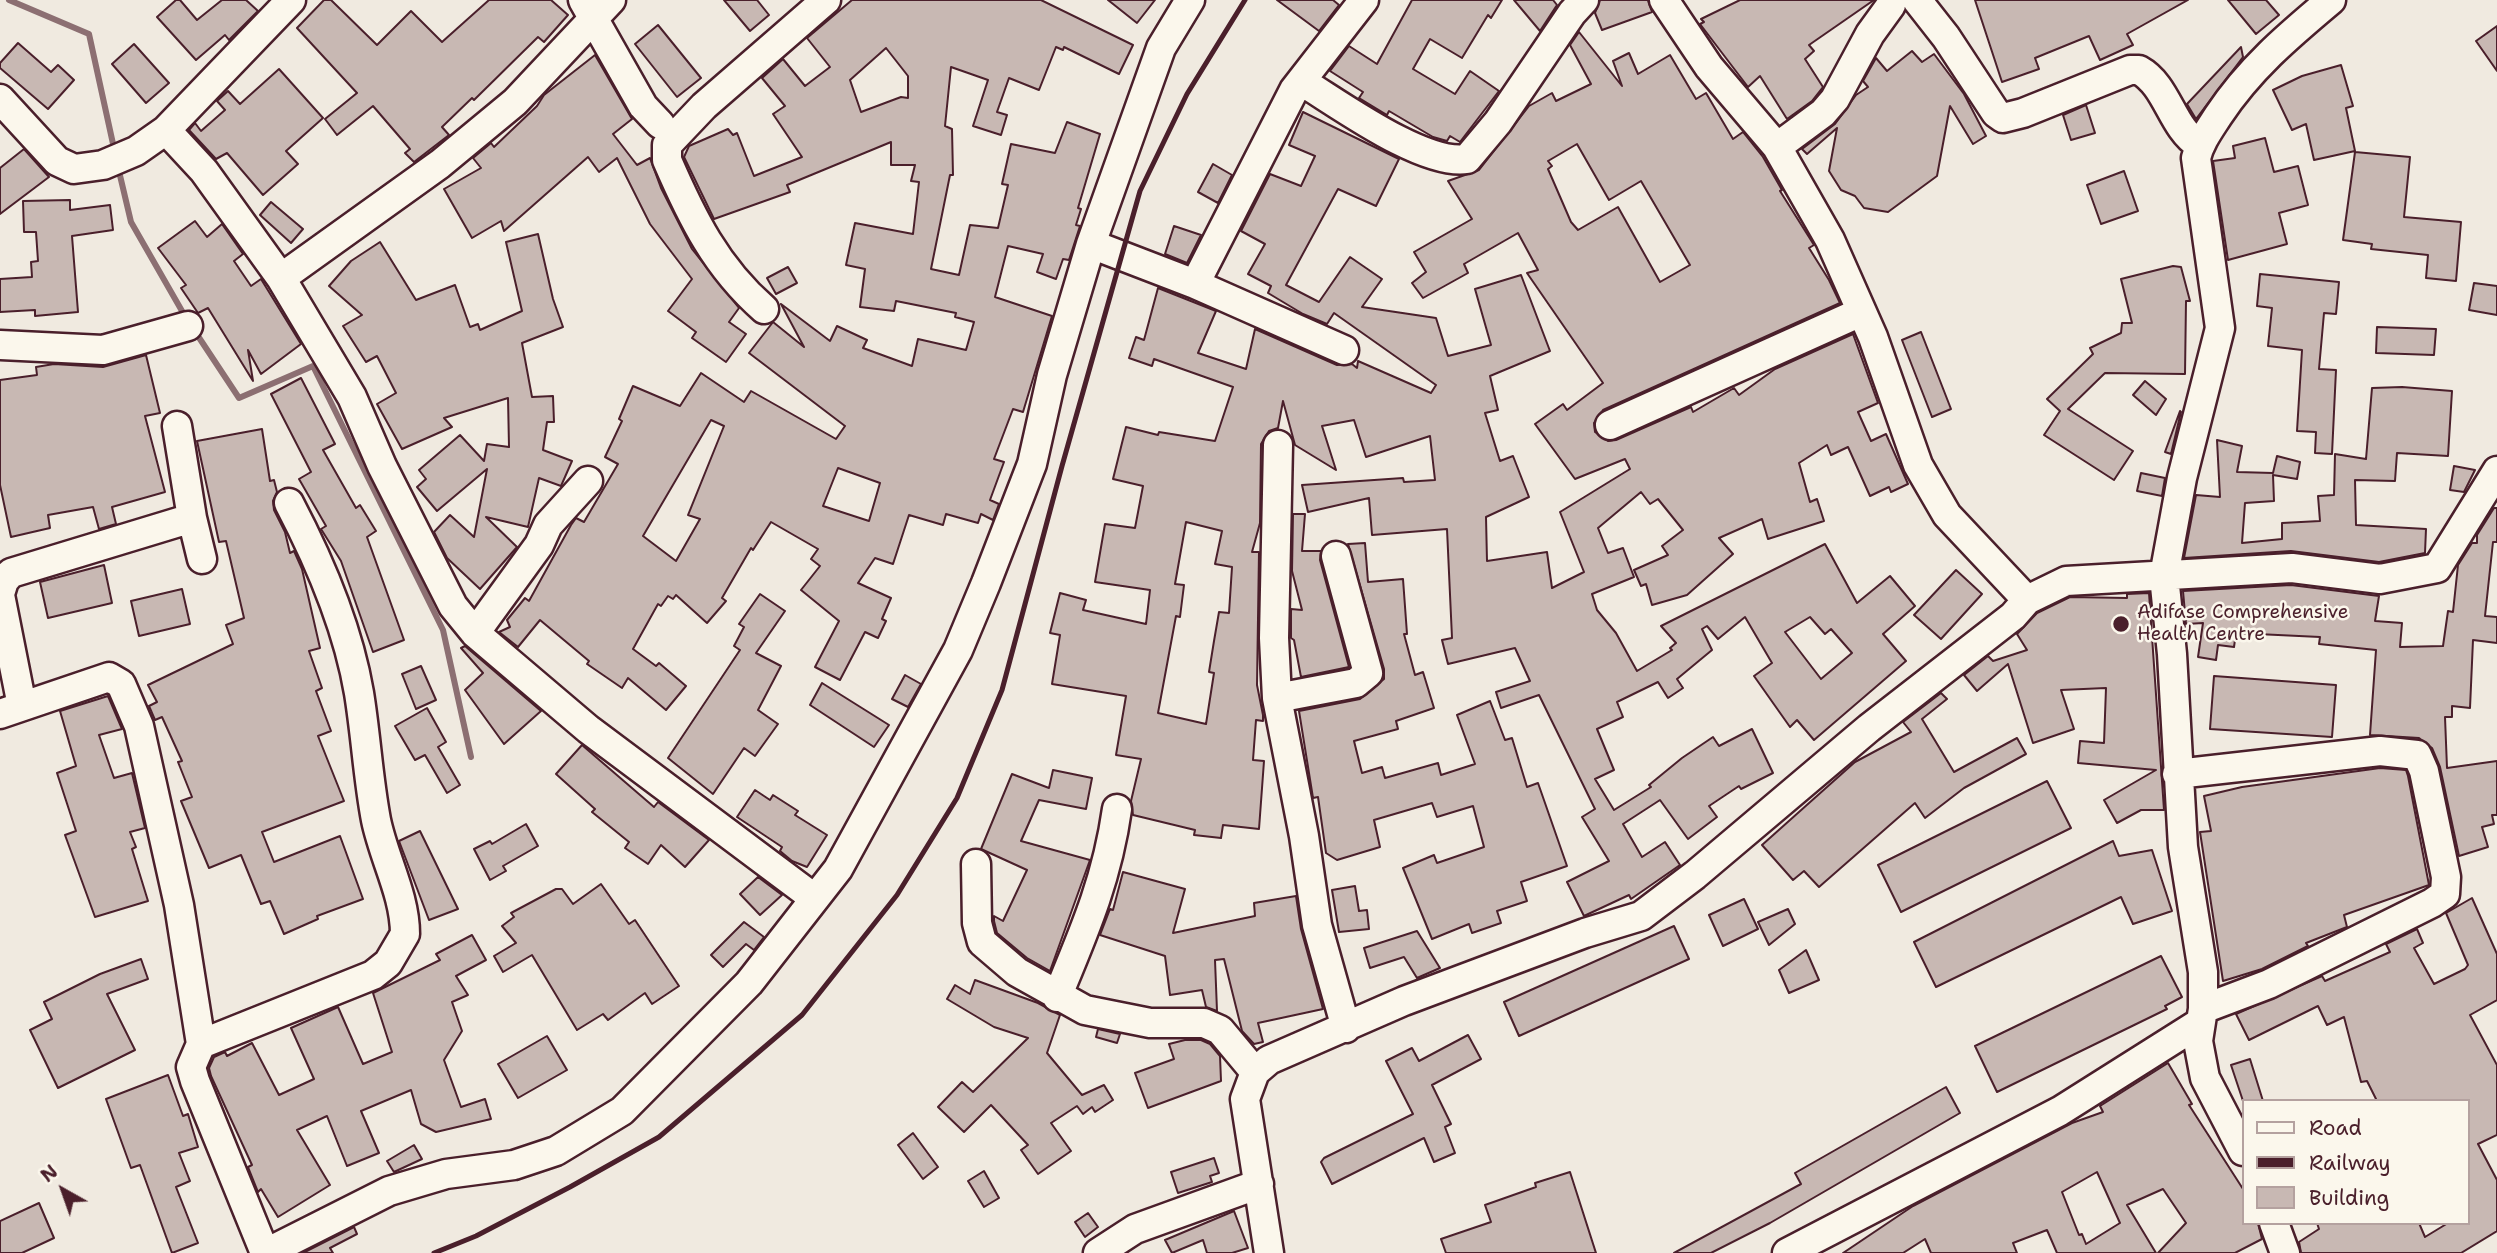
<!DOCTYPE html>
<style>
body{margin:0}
#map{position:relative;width:2497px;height:1253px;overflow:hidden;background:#f0eae0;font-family:"Shantell Sans",sans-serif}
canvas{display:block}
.legend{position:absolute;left:2242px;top:1099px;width:228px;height:126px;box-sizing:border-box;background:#fbf7ec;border:2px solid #b4a19f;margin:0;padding:9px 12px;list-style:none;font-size:21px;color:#4a1f2b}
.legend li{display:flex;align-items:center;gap:14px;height:35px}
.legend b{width:35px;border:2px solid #b4a19f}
.north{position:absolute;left:28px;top:1155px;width:70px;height:70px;-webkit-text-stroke:5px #fbf7ec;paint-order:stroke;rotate:320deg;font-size:19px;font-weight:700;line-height:28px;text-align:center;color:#4a1f2b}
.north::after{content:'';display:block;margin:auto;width:24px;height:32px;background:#4a1f2b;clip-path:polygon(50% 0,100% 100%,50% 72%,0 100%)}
</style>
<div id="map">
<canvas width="2497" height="1253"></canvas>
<ul class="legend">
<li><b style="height:9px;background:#fbf7ec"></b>Road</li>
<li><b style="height:9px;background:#4a1f2b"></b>Railway</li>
<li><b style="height:19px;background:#c8b8b3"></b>Building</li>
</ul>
<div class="north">N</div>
</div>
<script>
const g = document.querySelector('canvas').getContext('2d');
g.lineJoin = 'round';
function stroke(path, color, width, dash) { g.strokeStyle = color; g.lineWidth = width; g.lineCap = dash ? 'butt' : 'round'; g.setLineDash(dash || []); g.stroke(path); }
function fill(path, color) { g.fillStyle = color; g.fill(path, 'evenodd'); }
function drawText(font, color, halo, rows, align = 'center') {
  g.font = font + ' "Shantell Sans",sans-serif'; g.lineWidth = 5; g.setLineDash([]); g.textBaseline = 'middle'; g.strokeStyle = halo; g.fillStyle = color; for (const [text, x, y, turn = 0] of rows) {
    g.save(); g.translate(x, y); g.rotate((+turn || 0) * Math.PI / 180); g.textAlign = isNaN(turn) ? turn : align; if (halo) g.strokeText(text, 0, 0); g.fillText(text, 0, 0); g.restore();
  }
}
const stream = new Path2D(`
 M9,0L89,34L115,153
 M118,167L131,222L186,318
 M194,330L239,398L313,366L443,630L471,757`);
const building = new Path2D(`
 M176,0H180L197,20L222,0H246L258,11L229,40L225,35L196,60L157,17Z
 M324,0H331L377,45L411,11L442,42L489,0H551L568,15L544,42L538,37L474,100L472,98L442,127L449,135L414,162L405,153L410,149L373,106L337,135L325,119L357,93L297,28Z
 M724,0H757L769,15L750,31Z
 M852,0H1041L1133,45L1119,74L1064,47L1063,50L1056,47L1039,90L1009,78L997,112L1007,115L1001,135L973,126L988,80L951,67L945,126L952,129L953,175H950L931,269L959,275L970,225L998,228L1008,185L1002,184L1011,144L1055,153L1067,122L1100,134L1078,208L1081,209L1076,225L1080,226L1069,260L1063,259L1056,279L1037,272L1043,254L1008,246L995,297L1052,316L1023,412L1013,409L994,459L1004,462L990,500L999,504L993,520L981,514L978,523L946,514L943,525L909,515L893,564L875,558L858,583L891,598L882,619L886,621L878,638L865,632L840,680L815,667L839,621L801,590L820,566L811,559L818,549L771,522L753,550L751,548L722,598L726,601L707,623L676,595L673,599L668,596L661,606L658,604L633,649L656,666L659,663L686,686L666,710L628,678L622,688L587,664L589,661L540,620L518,647L499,632L510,627L507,620L525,598L529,601L571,525L576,518L584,522L618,464L605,457L622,421L619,419L633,386L680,406L701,373L744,402L751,391L836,439L845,426L749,353L773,322L804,347L781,304L830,341L837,326L867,340L863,348L912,366L918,339L966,350L974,322L955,317L956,313L896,301L894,311L860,307L865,269L846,265L855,223L913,234L919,182L911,181L915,165H891V142L787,185L790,192L714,219L684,157L689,146L728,129L733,135L737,133L754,176L802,157L773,114L785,106L762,78L783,59L805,86L830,67L807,38ZM886,48L908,76V98L901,97L861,112L850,80ZM711,420L724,426L688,515L700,519L676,561L643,536ZM838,468L880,483L869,521L823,506Z
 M1108,0H1155L1137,23Z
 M1277,0H1333L1339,5L1319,31Z
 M1412,0H1502L1491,18L1488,15L1462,58L1430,39L1413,69L1455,94L1470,71L1499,91L1460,142L1450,136L1447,141L1433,137L1389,111L1387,115L1359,98L1363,92L1330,71L1349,46L1377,64Z
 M1514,0H1553L1557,5L1540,31Z
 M1600,0H1648L1652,12L1602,30L1595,13Z
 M1740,0H1874L1809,45L1814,51L1805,59L1823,87L1812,101L1787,119L1760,76L1748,87L1700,24L1704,22L1701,19Z
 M1975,0H2188L2127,34L2133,45L2100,60L2089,36L2035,58L2039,69L2002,82Z
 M2228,0H2266L2279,15L2256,34Z
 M658,25L701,78L677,97L635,44Z
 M2497,26V71L2476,41Z
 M1579,32L1622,86L1613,61L1629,53L1638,74L1670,55L1696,99L1706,93L1733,139L1743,132L1763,157L1782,190L1780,191L1814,245L1809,248L1829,280L1840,303L1603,410L1594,423L1595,432L1608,441L1616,440L1691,407L1693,412L1734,388L1739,395L1775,369L1853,334L1878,403L1858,412L1871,441L1886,434L1908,484L1891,492L1889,487L1870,496L1848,447L1831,455L1827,445L1799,463L1810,502L1817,499L1824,521L1768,539L1762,519L1719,538L1733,554L1687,595L1652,605L1646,584L1641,586L1634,570L1668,555L1662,546L1683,530L1658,499L1650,504L1641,492L1598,528L1608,553L1623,548L1634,577L1592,594L1597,610L1616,633L1637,671L1672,650L1670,648L1676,643L1661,626L1825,544L1857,603L1890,576L1915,606L1883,634L1906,661L1814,740L1797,720L1790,727L1754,676L1772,663L1745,617L1718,639L1707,626L1702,629L1712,650L1677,679L1683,688L1668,698L1658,682L1617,702L1623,717L1597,729L1614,770L1595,779L1614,810L1651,787L1649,785L1682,758L1713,737L1719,746L1752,729L1773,773L1741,789L1739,786L1709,806L1717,817L1688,839L1660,800L1623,824L1642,857L1665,842L1680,865L1631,899L1629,895L1584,916L1567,882L1609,861L1582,817L1595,809L1539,695L1501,708L1496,692L1530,681L1515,648L1448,664L1442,640L1452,638L1447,529L1372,535L1369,498L1308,512L1302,485L1403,478L1404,482L1435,480L1430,436L1366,457L1354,420L1322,426L1336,470L1295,445L1283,401L1278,428L1269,431L1261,444L1260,523L1252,552H1259L1257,685L1263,715V721L1256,720L1253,760L1264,761L1259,829L1223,825L1221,838L1194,835L1195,830L1133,815L1131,801L1141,759L1116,755L1126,696L1052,684L1060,635L1050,633L1060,593L1086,600L1083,610L1146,624L1150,590L1095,582L1105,524L1135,528L1143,486L1113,479L1126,427L1158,435L1159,432L1215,441L1233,387L1154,359L1152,366L1129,358L1136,337L1144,340L1158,288L1216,311L1198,353L1246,369L1255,329L1337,365L1352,364L1357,368L1358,361L1431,393L1436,385L1334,313L1327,324L1303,314L1268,293L1271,286L1248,274L1265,244L1241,231L1270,174L1301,186L1315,156L1289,145L1303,112L1399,159L1376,206L1338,189L1286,285L1319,302L1350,257L1382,279L1362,307L1436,318L1448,356L1491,345L1475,289L1521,275L1550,351L1490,376L1498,410L1485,413L1500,461L1513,456L1529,497L1486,517L1487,561L1547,552L1552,588L1584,572L1560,512L1630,469L1625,459L1575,479L1535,424L1563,404L1567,410L1603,383L1527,273L1538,270L1518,233L1464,264L1468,273L1423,298L1412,283L1426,272L1414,252L1472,219L1448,181L1479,170L1529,106L1552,93L1556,101L1591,84L1570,45ZM1577,144L1609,200L1641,181L1690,265L1660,282L1618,207L1578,230L1571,222L1548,169L1552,166L1548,161ZM1186,522L1222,531L1215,564L1232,567L1229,613L1219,612L1214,641L1209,672L1214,673L1206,724L1158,713L1176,616L1180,617L1184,585L1175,584ZM1810,617L1825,634L1831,629L1852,653L1821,679L1785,632Z
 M18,43L51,72L58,65L74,80L48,109L0,68V63Z
 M134,44L169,83L146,103L112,64Z
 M2241,47L2243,57L2196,119L2187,104Z
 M1912,51L1922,62L1934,54L1964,94L1986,136L1973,144L1950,106L1937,176L1888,212L1864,208L1855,196L1841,190L1829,171L1837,128L1807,154L1802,149L1835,124L1856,95L1868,87L1863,81L1876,58L1887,71Z
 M595,55L632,119L613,134L637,165L650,158L661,188L692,249L739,308L729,322L746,334L726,362L692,338L696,332L668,311L692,279L650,224L617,158L599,172L588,157L504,231L501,221L472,238L444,189L481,168L473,158L491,143L494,147L537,106L544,95Z
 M2341,65L2353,106L2346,108L2355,151L2314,160L2306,124L2292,130L2273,90L2302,76Z
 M279,69L323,118L286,151L298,164L263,195L227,153L216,159L189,130L195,123L201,131L225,110L217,101L228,91L240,104Z
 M2086,105L2095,133L2071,140L2063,115Z
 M2265,138L2274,172L2298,166L2308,205L2279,213L2287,244L2228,260L2213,161L2235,158L2233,146Z
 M24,149L49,177L0,214V168Z
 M2355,152L2410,157L2404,217L2461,222L2456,281L2426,278L2428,255L2371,249L2372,244L2343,240Z
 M1213,164L1232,175L1218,203L1198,192Z
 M2124,171L2138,211L2101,224L2087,185Z
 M70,200V210L110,205L113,230L72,236L78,312L35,316V310L0,312V279L32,277L31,262L38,261L36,232H24L23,201Z
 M271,202L303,229L291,243L260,215Z
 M195,221L207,237L222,224L243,254L234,261L251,286L261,279L301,344L261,374L248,350L253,381L208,308L198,313L181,288L186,285L158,248Z
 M1174,226L1201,235L1187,263L1165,254Z
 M538,234L553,299L563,327L522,343L532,397L553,396L554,422H547L543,450L572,461L561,486L539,478L528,527L486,517L517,547L480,589L447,558L434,532L450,515L474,537L487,469L437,511L417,487L426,479L419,470L460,435L484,461L487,444L509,447L508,398L444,418L452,427L402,449L377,404L396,393L377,356L366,362L343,326L362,315L329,286L351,261L380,242L416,300L455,285L470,327L478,324L480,330L522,311L506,242Z
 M2173,266L2181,267L2190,301H2186L2185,374L2105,373L2068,409L2133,451L2114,480L2044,435L2060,411L2047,399L2093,354L2090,348L2121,333L2122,323H2132L2121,279Z
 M788,267L797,283L776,294L767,278Z
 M2260,274L2339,282L2336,314L2324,313L2319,369L2336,370L2332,454L2315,453L2316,432L2297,431L2302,350L2268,346L2272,308L2257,306Z
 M2474,283L2497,286V315L2469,310Z
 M2377,327L2436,329L2434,355L2376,353Z
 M1921,332L1951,409L1932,417L1902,340Z
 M146,355L160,413L145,416L165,492L112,507L116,524L99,529L93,507L48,515L50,528L11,537L0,485V380L37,375L36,367L54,364L103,367Z
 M301,378L335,444L323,450L356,508L360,505L376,531L367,537L404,640L373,652L341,561L321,529L326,526L299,479L311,472L271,394Z
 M2145,381L2166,399L2156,415L2133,395Z
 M2402,387L2452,391L2448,456L2397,453L2395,481L2355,480L2356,525L2426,529L2425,553L2379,562L2291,551L2184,558L2196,495L2220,497L2217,440L2242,446L2237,472L2273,473L2277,456L2300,462L2297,479L2273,475L2274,501L2245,503L2242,543L2282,539V523L2320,521L2318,496L2334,495L2335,454L2366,459L2372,388Z
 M2180,411L2181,412L2171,454L2165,452Z
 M262,429L270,481L274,480L277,492L273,501L274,510L285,532L290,553L294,551L302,569L320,648L309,651L322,688L316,691L331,731L318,736L344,801L262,832L274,862L340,836L363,899L317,916L318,919L284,934L270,901L261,904L241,855L209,868L181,801L192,797L178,762L182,761L162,717L155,720L149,706L157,702L148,685L233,644L226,625L244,618L226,541L219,542L197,441Z
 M2454,466L2475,470L2464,492L2450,490Z
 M2141,473L2165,478L2162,496L2137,491Z
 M2494,508H2497V542H2493L2485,616L2497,617V643L2473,640L2470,708L2452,706V717H2445L2447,768L2497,761V815H2492L2494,824L2482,827L2488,847L2459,856L2440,767L2432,748L2419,738L2370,735L2376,650L2319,644L2320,637L2236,633L2234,647L2218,645L2216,660L2198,657L2203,623L2186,624L2183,591L2291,585L2379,596L2375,621L2402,623L2400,647L2443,646L2448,611L2453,612L2458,565L2472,543H2477V535Z
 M1293,514H1305L1302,551H1321L1320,560L1349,667L1301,677L1294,640L1291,638V609L1302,610L1292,571Z
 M1365,543L1368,582L1403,579L1407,634H1404L1415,675L1423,672L1434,708L1396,721L1398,729L1354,741L1362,773L1382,767L1385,778L1438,763L1441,775L1475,764L1457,715L1490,701L1505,740L1512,738L1527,787L1538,783L1567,866L1521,882L1527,901L1497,911L1501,923L1472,933L1469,924L1432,939L1403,868L1434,855L1437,863L1484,847L1473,806L1437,817L1432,803L1374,820L1380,847L1337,860L1326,853L1318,797L1313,798L1299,711L1360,699L1384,679V669L1348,544Z
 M104,565L112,603L48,618L40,582Z
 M1956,570L1982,594L1941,639L1914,615Z
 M182,589L190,624L139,636L131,601Z
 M2149,593L2164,810H2141L2117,823L2104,800L2156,770L2078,763L2080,741L2104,743L2106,688L2061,690L2074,729L2033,743L2008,664L1977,691L1964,675L1988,656L1993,661L2027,650L2017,634L2037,613L2070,597L2127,598V594Z
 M760,594L785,611L756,653L781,666L758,710L778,724L755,756L744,748L713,794L668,758L740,650L734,646L744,627L739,624Z
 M465,646L541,711L504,744L465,690L483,673L461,648Z
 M421,666L436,700L416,709L402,674Z
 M905,675L921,684L908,707L892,699Z
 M2214,676L2336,685L2332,737L2210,729Z
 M822,683L889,725L874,747L810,705Z
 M1941,693L1947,699L1922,719L1954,772L2017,738L2026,754L1964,788L1925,818L1915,803L1819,887L1804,871L1793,880L1762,845L1855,762L1911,732L1903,722Z
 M108,696L122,729L99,735L114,778L132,773L145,828L130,832L136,847L132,849L148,901L95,917L65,835L76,831L57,773L76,766L60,711Z
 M427,708L446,742L438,747L460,785L447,793L425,755L415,760L395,726Z
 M582,745L654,807L658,802L709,840L685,867L661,845L648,864L625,848L629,842L592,812L595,809L556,774Z
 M2380,768L2406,770L2408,776L2429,885L2344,915L2347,927L2306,943L2308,946L2262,969L2223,981L2200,832L2211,831L2204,796L2242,787Z
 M1053,770L1092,778L1086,809L1039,800L1021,841L1090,860L1050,971L1027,958L997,933L994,921V916L1003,921L1027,870L981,849L1012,774L1049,788Z
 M2047,781L2071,828L1901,912L1878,865Z
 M755,790L770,800L773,795L798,811L795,815L827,835L807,867L792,861L780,851L782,847L737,817Z
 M526,824L538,846L503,866L506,871L490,880L474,849L490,841L492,844Z
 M420,831L458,909L429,920L399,841Z
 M2113,841L2119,856L2152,850L2172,911L2133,924L2121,897L1936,987L1914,942Z
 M1123,872L1185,889L1173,933L1255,916L1254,903L1296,896L1301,929L1323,1009L1258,1023L1263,1042L1254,1044L1242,1031L1224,959L1215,960L1217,1011L1206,1007L1202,990L1170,995L1165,956L1100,935L1110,909L1113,910Z
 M758,877L782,895L760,915L740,894Z
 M601,884L629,924L635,920L679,986L652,1004L645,993L608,1020L603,1014L577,1030L532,955L503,972L494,956L516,943L502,926L514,917L511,913L556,889H562L573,904Z
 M1355,886L1359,911L1367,910L1369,929L1339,932L1332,890Z
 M2472,898L2497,954V1000L2470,1015L2497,1065V1135L2478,1144L2497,1180V1231L2461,1253H2301L2299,1242L2319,1229L2317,1223H2419L2425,1237L2448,1223H2467V1101H2377L2367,1081L2361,1082L2344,1017L2327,1025L2318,1006L2249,1040L2236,1014L2322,976L2325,981L2390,952L2386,944L2417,929L2423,943L2414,948L2434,984L2465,969L2468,965L2446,913Z
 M1744,899L1758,929L1723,946L1709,915Z
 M1788,909L1795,924L1769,945L1758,922Z
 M744,922L764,937L754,950L746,944L723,967L711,955Z
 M1674,926L1689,959L1519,1036L1504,1002Z
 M1417,931L1440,968L1417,978L1404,957L1370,968L1364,948Z
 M472,935L486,960L456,976L468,995L452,1002L462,1031L444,1060L461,1107L485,1099L491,1119L436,1132L421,1124L411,1090L361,1111L379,1153L347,1166L327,1116L297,1130L330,1185L278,1217L261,1189L258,1192L248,1167L252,1165L211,1076L209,1068L214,1057L225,1052L227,1056L252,1043L279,1095L314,1079L291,1028L338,1007L363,1064L392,1052L373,993L440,960L436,954Z
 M1806,950L1819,980L1789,993L1779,970Z
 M2161,956L2182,997L2165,1006L2167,1009L1997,1092L1975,1046Z
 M141,959L148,979L107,994L135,1050L58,1088L30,1030L52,1019L44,1002L100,974Z
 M975,980L1038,1003L1060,1015L1047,1053L1082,1095L1104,1085L1113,1100L1095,1112L1092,1107L1083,1114L1077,1106L1051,1123L1071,1151L1038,1174L1021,1150L1028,1145L991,1105L964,1132L938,1107L962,1082L973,1092L1028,1038L994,1027L947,999L955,985L970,994Z
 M1098,1029L1120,1034L1117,1043L1096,1037Z
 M1468,1035L1481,1059L1432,1085L1451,1124L1445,1127L1455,1153L1434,1162L1424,1138L1332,1184L1321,1162L1324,1158L1413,1114L1386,1061L1412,1048L1419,1061Z
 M547,1036L567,1070L518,1098L498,1064Z
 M1185,1040H1201L1210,1044L1220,1056L1221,1081L1148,1108L1135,1073L1174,1059L1169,1044Z
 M2250,1059L2263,1101H2243L2231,1065Z
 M2168,1063L2192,1104L2189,1105L2243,1189V1223H2258L2262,1239L2235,1253H2158L2186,1223L2163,1189L2127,1205L2156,1253H2057L2047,1230L2013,1243L2017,1253H1931L1925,1239L1903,1253H1843L1913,1206L2072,1123L2103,1112L2100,1106ZM2097,1172L2120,1223L2086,1244L2082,1234L2079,1235L2062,1192Z
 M168,1075L183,1116L188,1114L198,1147L179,1153L190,1181L176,1187L198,1243L172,1253L140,1165L131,1168L106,1099Z
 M1946,1087L1960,1113L1770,1223L1711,1253H1674L1801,1184L1795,1173Z
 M913,1133L938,1167L923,1179L898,1145Z
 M414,1145L422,1159L394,1172L387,1161Z
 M1214,1158L1219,1173L1210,1176L1212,1182L1178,1193L1171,1172Z
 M984,1171L999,1198L984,1207L968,1181Z
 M1570,1172L1596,1253H1446L1441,1239L1491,1222L1485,1205L1536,1187L1535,1183Z
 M39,1203L54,1238L22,1253H0V1221Z
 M1234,1211L1248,1248L1232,1253H1207L1203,1240L1172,1253L1165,1240Z
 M1088,1213L1098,1227L1085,1237L1075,1222Z
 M354,1227L357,1234L330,1248L333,1253H303Z`);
const minor = new Path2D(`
 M583,0L643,106L660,124
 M1664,0L1709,67L1777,147L1830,240L1873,337L1918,465L1947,515L2027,600
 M1917,0L1946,37L1996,113L2003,118L2023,113L2130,70H2139C2168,86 2171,127 2199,145
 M1301,81C1339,104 1423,166 1467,159L1498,122L1572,13L1584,0
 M0,99L57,161L74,169L103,165L136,151L166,130L291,0
 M166,130L204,171L281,278L352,397L382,466L453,606L475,633L588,729L814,898
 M1777,147L1823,113L1835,99L1870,34L1891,5
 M1091,244L1195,284
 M281,278L440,164L515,102L611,0
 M764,309C716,267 692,218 667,160V145L704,106L826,0
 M0,345L103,350L188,326
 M1344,350L1195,284L1294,90L1364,0
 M1610,425L1861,312
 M177,426L192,518L202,559
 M1278,445L1274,638L1277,698L1304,836L1317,925L1346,1028
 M0,594L4,581L11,573L192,518
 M0,595L22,706
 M475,633L539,545L548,525L588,481
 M1277,698L1356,683L1368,673L1336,556
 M0,714L109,677L121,684L139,726L179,905L201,1044L191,1067L195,1081L265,1253
 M2177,774L2380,751L2417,755L2424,771L2446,877L2445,894L2432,903L2269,984L2203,1009
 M976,864L977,923L982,942L1017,972L1085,1010L1150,1023H1204L1220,1030L1255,1072
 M1057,997C1084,932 1107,880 1117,809
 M201,1044L373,975L388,963L405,934C405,895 384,859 376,820C368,778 366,736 359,693C348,628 320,562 289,503
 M2243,1151L2205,1078L2198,1041L2203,1009V972L2183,847L2172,654L2164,576L2182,478L2220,328L2196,158C2200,142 2209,130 2218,116C2249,69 2288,36 2331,0
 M2274,1223L2285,1253
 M266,1253L389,1191L446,1174L514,1165L556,1151L622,1111L749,983L838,869L958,650L986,583L1032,464L1052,375L1091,244L1161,48L1190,0
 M1098,1253L1135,1229L1259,1184
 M1269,1253L1245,1099L1255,1072L1269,1060L1404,1001L1585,933L1641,916L1695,875L1869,728L2013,616L2027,600L2066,581L2292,568L2380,579L2437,568L2497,471
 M1787,1253L2060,1111L2201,1022`);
const rail = new Path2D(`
 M434,1253L476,1236L570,1187L659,1137L802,1015L897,895L957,798L1002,690L1062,466L1140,191L1187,94L1245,0`);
const markers = [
 [2121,624,9,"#4a1f2b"]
];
const poiNames = [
 ["Adifase Comprehensive",2137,613],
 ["Health Centre",2137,635]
];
stroke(stream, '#8c6f72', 6);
fill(building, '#c8b8b3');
stroke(building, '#4a1f2b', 2);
stroke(minor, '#4a1f2b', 33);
stroke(minor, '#fbf7ec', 28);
stroke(rail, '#4a1f2b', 5);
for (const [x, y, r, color] of markers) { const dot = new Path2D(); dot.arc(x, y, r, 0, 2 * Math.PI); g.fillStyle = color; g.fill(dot); stroke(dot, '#fbf7ec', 2.5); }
drawText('19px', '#4a1f2b', '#fbf7ec', poiNames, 'left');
</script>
